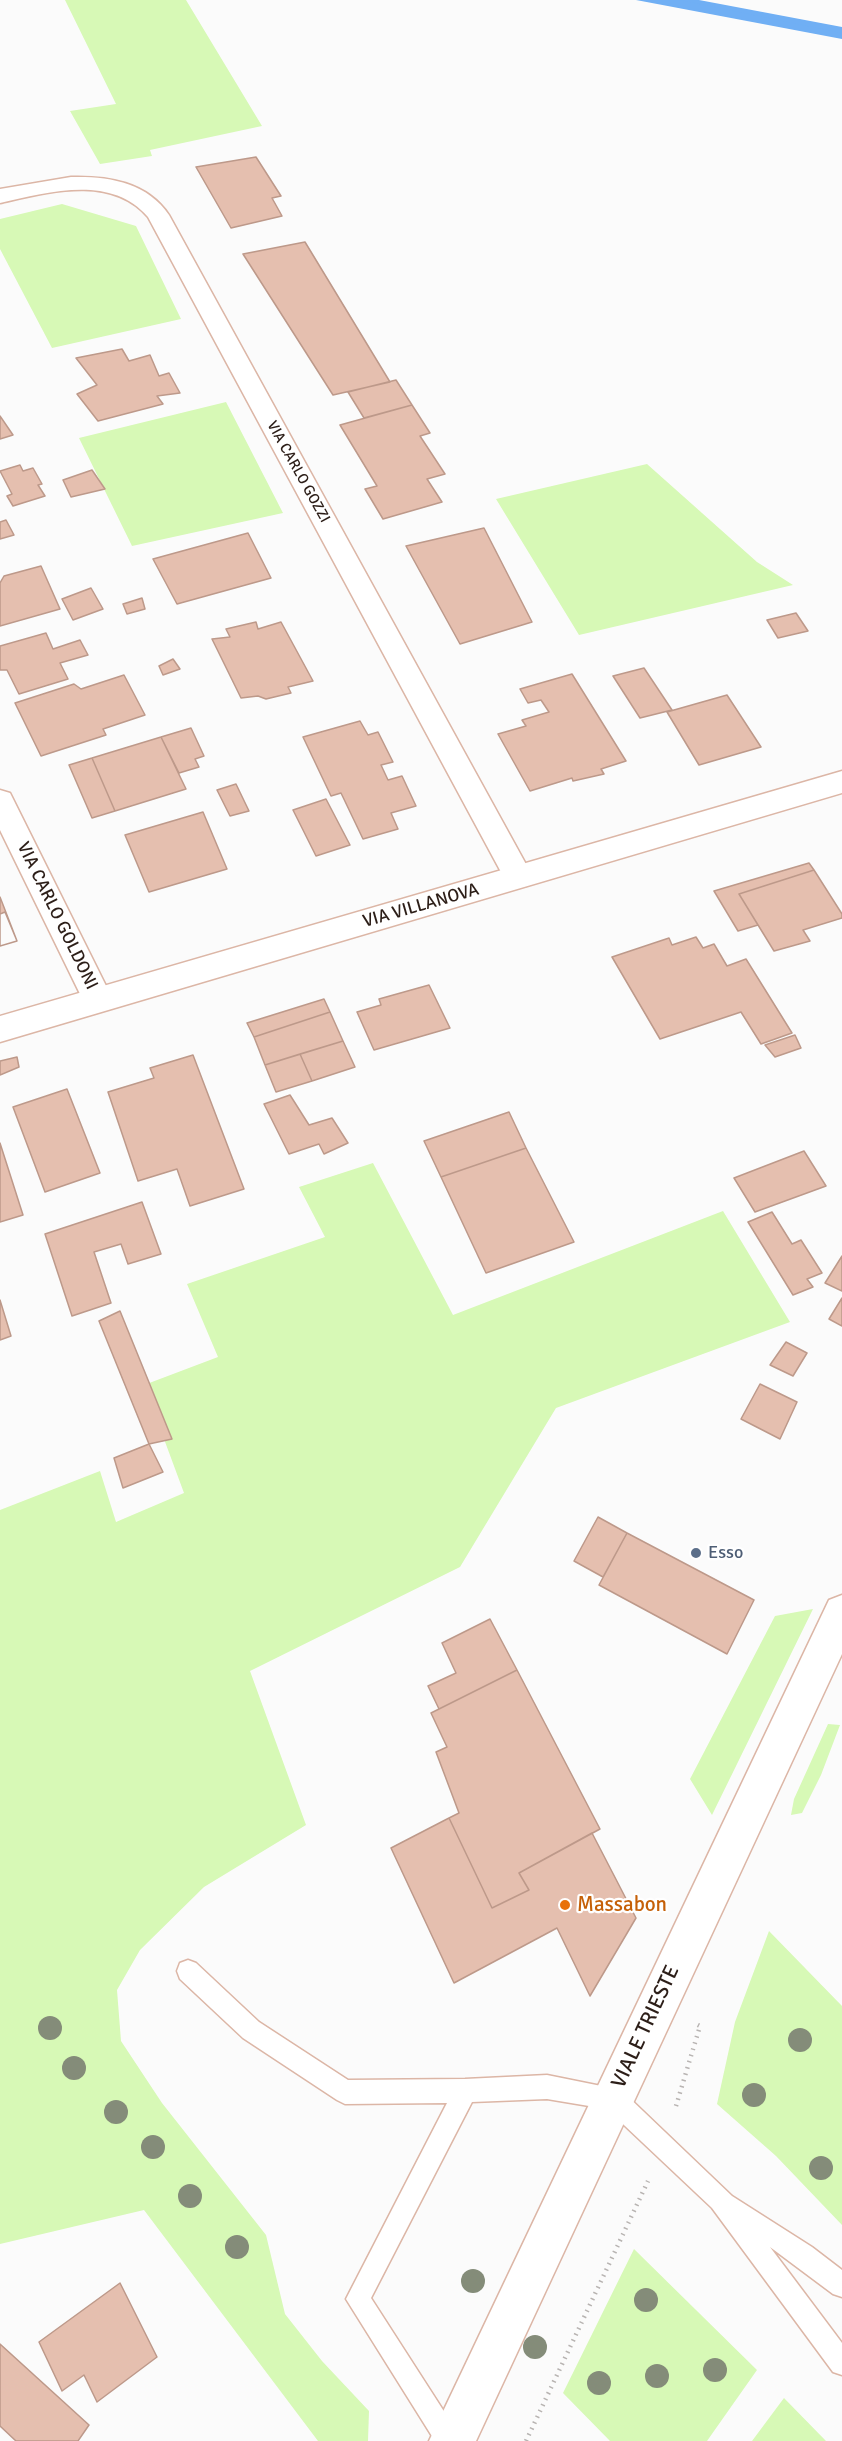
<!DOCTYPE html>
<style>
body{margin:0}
canvas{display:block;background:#fbfbfb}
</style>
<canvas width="842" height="2441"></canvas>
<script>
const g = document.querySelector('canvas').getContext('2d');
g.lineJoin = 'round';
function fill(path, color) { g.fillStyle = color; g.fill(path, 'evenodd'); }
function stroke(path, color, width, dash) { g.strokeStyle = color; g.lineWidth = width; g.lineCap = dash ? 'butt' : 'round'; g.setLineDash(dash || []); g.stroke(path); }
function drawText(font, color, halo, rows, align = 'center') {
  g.font = font + ' Signika,sans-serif'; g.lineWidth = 4.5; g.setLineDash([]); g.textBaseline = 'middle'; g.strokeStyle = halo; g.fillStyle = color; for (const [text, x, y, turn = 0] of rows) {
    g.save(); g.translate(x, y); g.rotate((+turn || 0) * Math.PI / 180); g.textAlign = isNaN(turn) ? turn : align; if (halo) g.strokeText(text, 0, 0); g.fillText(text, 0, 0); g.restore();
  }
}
const green = new Path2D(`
 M65,0H186L262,126L150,150L152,156L100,164L70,111L116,104Z
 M62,204L136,226L181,319L52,348L0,249V219Z
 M226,402L283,513L132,546L79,438Z
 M647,464L757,562L793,585L579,635L496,499Z
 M373,1163L453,1315L723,1211L790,1322L556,1408L460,1567L250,1671L306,1825L204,1887L140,1950L117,1990L121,2041L162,2103L266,2235L285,2314L322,2361L369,2411L368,2441H318L144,2210L0,2244V1510L100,1471L116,1522L184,1493L144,1385L218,1357L187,1284L325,1237L299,1187Z
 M813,1609L712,1815L690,1779L775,1616Z
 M828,1724L840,1725L821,1775L802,1813L791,1815L794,1799Z
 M769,1931L842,2006V2225L776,2156L717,2104L735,2022Z
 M634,2249L757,2370L707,2441H610L563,2393Z
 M784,2398L826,2441H752Z`);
const water = new Path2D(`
 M636,0H685L842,30V39Z`);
const stream = new Path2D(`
 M680,0H699L842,27V33Z`);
const building = new Path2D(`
 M256,157L281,196L272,198L282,216L231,228L196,167Z
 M305,242L390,382L333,395L243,254Z
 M122,349L129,361L150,355L159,376L169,373L180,393L157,396L163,404L98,421L77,394L97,385L76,358Z
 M396,380L412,405L364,418L348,392Z
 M412,405L430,433L420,436L445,474L427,479L442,502L383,519L365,489L377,486L340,425Z
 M0,416L13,435L0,439Z
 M20,465L23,471L33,468L42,484L38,485L45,496L13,506L7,496L12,494L0,471Z
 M92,470L105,489L71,497L63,480Z
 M6,520L14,535L0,539V522Z
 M484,528L532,622L460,644L406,546Z
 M248,533L271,578L177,604L153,559Z
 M41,566L60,609L0,626V583L4,576Z
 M91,588L103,609L73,620L62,599Z
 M142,598L145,609L127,614L123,604Z
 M796,613L808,631L778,638L767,620Z
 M256,622L258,629L281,622L313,681L288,687L291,693L266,699L258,696L241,698L212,639L230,637L226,629Z
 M46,633L53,649L80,640L88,655L60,663L68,679L19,694L7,670H0V646Z
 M173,659L180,669L163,675L159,666Z
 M644,668L672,710L640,718L613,676Z
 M572,674L626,761L601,769L604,774L573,781L572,778L530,791L498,734L526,726L522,720L549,712L541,700L528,703L520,689Z
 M124,675L145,715L103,729L106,735L41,756L15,703L74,684L81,689Z
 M727,695L761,747L699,765L667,712Z
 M360,721L368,735L378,732L393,762L381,765L388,780L402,776L416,806L391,813L398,829L363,839L341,793L331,796L303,737Z
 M191,728L204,756L195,759L199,767L179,773L161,737Z
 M161,737L186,789L115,811L92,758Z
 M92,758L115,811L92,818L69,765Z
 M236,784L249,811L230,816L217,790Z
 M326,799L350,845L316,856L293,810Z
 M203,812L227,869L149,892L125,835Z
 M809,863L814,870L739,894L758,925L738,931L714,891Z
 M814,870L842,914V918L803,930L810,941L774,951L739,894Z
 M0,897L17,941L0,946Z
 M5,912L17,941L0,946V914Z
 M696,937L703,948L714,944L727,966L746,959L792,1033L761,1044L741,1012L660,1039L612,957L669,938L672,945Z
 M429,985L450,1028L374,1050L357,1012L381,1005L379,999Z
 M324,999L330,1012L254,1037L247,1023Z
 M330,1012L343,1041L265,1065L254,1037Z
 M795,1035L801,1048L775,1057L765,1045Z
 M343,1041L355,1067L312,1081L300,1054Z
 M300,1054L312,1081L276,1092L265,1065Z
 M193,1055L244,1189L190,1206L177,1169L138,1181L108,1092L154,1078L150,1068Z
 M17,1057L19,1067L0,1075V1061Z
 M67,1089L100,1173L45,1192L13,1107Z
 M290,1095L309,1125L332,1118L348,1143L324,1154L319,1144L289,1154L264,1104Z
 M509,1112L526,1148L441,1177L424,1141Z
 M0,1143L23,1215L0,1222Z
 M526,1148L574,1242L486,1273L441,1177Z
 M804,1151L826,1186L755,1212L734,1178Z
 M142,1202L161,1254L128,1264L121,1244L94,1252L111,1303L72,1316L45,1234Z
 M772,1212L792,1244L801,1240L822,1273L807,1279L813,1287L793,1295L748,1222Z
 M842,1256V1291L825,1283Z
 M842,1298V1326L829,1319Z
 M0,1300L11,1336L0,1340Z
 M120,1311L172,1439L149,1444L99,1321Z
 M786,1342L807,1353L793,1376L770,1365Z
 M760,1384L797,1402L780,1439L741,1419Z
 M149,1444L163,1472L123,1488L114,1458Z
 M598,1517L627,1533L603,1577L574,1561Z
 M627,1533L754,1600L727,1654L599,1585Z
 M490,1619L517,1670L439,1709L428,1686L456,1673L442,1643Z
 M517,1670L600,1829L519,1873L529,1890L492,1908L449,1818L459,1813L436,1752L447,1747L431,1713Z
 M449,1818L492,1908L529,1890L519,1873L592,1833L636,1918L590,1996L557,1928L454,1983L391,1848Z
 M120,2283L157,2357L97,2402L84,2375L62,2391L39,2342Z
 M0,2344L89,2425L78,2441H16L0,2426Z`);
const path = new Path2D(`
 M676,2106L700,2026L696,2024
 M526,2441L648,2181`);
const lane = new Path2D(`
 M188,1960L196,1963L259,2022L348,2080L465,2079L547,2075L621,2090L732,2196L812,2247L842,2270V2297L833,2294L770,2247L842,2343V2375L833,2372L712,2208L607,2109L547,2099L472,2102L371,2298L463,2441H435L346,2299L447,2103L345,2104L337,2100L243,2038L180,1979L177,1971L180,1963Z`);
const street = new Path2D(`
 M71,177C108,176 147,182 169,215L533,877L528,885L518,888L508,885L148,217C111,174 49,192 0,203V189Z
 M0,790L10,793L14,801L113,1000L109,1009L98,1012L87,1009L83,1000L0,830Z`);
const secondary = new Path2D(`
 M842,771V793L0,1042V1016Z
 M842,1595V1654L476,2441H429L829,1600Z`);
const trees = [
 [50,2028],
 [800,2040],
 [74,2068],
 [754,2095],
 [116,2112],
 [153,2147],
 [821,2168],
 [190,2196],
 [237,2247],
 [473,2281],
 [646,2300],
 [535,2347],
 [715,2370],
 [657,2376],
 [599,2383]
];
const markers = [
 [696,1553,6,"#5c6f8a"],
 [565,1905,6,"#e8710a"]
];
const farStreetnames = [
 ["VIA CARLO GOZZI",298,472,61]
];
const streetNames = [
 ["VIA VILLANOVA",421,906,-16],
 ["VIA CARLO GOLDONI",57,916,64]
];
const serviceNames = [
 ["Esso",708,1553]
];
const nearFoodnames = [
 ["Massabon",577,1905]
];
const nearStreetnames = [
 ["VIALE TRIESTE",646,2027,-65]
];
fill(green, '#d7f9b6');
fill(water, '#70aff4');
fill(stream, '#70aff4');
fill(building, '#e5bfaf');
stroke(building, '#bd998a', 1.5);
stroke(lane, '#dcb6a6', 3);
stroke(street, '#dcb6a6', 3);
stroke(secondary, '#dcb6a6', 3);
stroke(path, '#b8b4b2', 4.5, [1.5, 5]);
fill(lane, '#fff');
fill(street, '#fff');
fill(secondary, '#fff');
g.fillStyle = '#848c79';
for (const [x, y] of trees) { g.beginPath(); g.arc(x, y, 12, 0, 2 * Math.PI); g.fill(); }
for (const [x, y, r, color] of markers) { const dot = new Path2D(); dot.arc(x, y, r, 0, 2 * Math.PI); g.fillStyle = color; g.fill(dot); stroke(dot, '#fff', 2); }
drawText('15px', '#2c1e18', '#fff', farStreetnames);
drawText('18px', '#2c1e18', '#fff', streetNames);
drawText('18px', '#4e5e75', '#fff', serviceNames, 'left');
drawText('21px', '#c56008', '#fff', nearFoodnames, 'left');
drawText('21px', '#2c1e18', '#fff', nearStreetnames);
</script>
